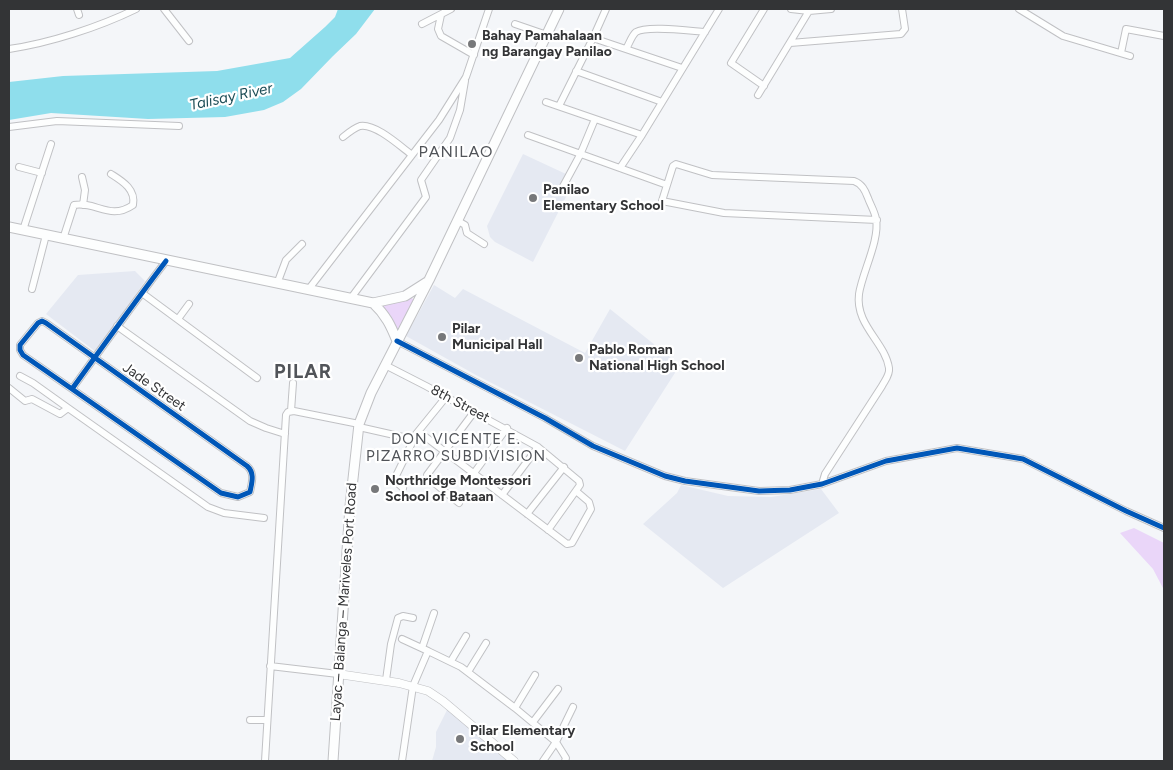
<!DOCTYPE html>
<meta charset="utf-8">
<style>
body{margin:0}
#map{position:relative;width:1173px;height:770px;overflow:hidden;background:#f4f6f9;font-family:Figtree,sans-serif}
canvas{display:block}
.frame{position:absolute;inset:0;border:10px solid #333436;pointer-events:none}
</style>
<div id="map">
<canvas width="1173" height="770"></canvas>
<div class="frame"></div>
</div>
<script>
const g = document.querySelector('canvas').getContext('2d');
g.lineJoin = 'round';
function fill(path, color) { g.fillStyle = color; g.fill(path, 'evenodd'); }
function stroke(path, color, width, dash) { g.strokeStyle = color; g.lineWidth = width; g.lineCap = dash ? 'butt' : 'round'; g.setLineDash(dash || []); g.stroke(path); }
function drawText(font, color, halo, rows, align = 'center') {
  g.font = font + ' Figtree,sans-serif'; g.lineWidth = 4.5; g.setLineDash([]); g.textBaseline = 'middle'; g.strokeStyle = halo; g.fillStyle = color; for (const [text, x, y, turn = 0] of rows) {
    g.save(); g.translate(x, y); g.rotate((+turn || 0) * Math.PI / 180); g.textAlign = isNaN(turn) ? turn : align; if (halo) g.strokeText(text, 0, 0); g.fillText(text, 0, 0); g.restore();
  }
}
const built = new Path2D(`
 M523,154L566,174L563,180L572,185L533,262L495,242L490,237L487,226Z
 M135,271L145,281L96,352L46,314L78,275Z
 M434,285L455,298L463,289L585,353L610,309L680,365L625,451L476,375L406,336Z
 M681,485L728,496L771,497L821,489L839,513L723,588L643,524L677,493Z
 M448,708L509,761H432L436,747V732Z`);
const green = new Path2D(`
 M411,297L414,300L396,333L390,315L378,304Z
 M1134,528L1164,543V590L1153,569L1120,533Z`);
const water = new Path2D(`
 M338,9H375L356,34L333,56L301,89L283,102L264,110L225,117L148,119L51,113L9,120V82L63,76L217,71L290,58L325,27L335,17Z`);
const minor = new Path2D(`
 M77,9L79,15
 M164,9L189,41
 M764,9L731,63L764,86
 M791,9L809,11L831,9
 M1019,9L1063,36L1130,56
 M441,15L438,29L441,36L474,55
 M422,24L451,9
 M515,24L547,35
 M593,38L682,68
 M790,43L901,34L905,29L902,9
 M9,49C50,43 99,27 136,9
 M626,49C629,44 632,35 636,32C647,25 691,31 705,32
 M1121,53L1126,29L1164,36
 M576,71L662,102
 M758,95L809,11
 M546,102L642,135
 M559,106L593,38L606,9
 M9,127L57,121L179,126
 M528,135L667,185L673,166L676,164L712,175L854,181C862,184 865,190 868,198C870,204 875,212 876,219C880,240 862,273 859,294C855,325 885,342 889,368C890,375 885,380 882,386L825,474L822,484
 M343,137C348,133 354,128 360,126C375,123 400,146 412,155
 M19,167L42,173
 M620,168L642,135L719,9
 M82,177L85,190L83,205
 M667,185L662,201L724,213L877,220
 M560,192L580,155L595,119
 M458,221L465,225L467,233L484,244
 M23,230L51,144
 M63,239L74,205C96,201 110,221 133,205C136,189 122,181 111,174
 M277,284L286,260L302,244
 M32,289L46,235
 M308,290L439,120L466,77L489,9
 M142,293L257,378
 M351,298L426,197L421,180L450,138L460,110L465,81
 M178,319L189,304
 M117,326L250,421L266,428L285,434
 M397,341L545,418L593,446L665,476L685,481L759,491L790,490L822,484L886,461L957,448L1023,459L1126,511L1164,528
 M385,365L426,386L538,447L579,481L580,485L548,530
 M20,376L33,383L68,408
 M9,388L25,401L32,399L60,414L68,408L208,507L224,513L264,518
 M72,389L23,355L20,350V345L38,323L42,321L46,323L247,466C255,473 252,482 250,492L238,497L221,493L72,389C103,346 134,303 166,261
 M291,411L293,383
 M359,427L412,439
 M419,432L567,544L572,543L591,509L589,502L576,491
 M474,473L507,428
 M403,488L394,480L411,445L412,439L446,397
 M502,495L538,447
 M459,503L428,478L427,475L474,412
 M527,514L564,467
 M402,639L428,651L413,686L402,761
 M422,648L434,613
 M428,651L461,667L515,708L556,742L566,758L565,761
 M451,661L466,636
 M270,666L338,674
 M468,672L486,643
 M386,680L391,644L398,618L403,616L413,618
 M515,708L535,675
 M250,720H267
 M533,722L558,689
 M265,761L286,415L288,412L294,411L359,424
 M543,761L556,742L573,707`);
const tertiary = new Path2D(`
 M338,674L399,683L428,691L443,701L514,761`);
const secondary = new Path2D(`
 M9,227L373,303L405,296L427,282
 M373,303C386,315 391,326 397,341
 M333,761L350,506L359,424L371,393L429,280L559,9`);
const cycleway = new Path2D(`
 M397,341L545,418L593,446L665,476L685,481L759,491L790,490L822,484L886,461L957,448L1023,459L1126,511L1164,528
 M72,389L23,355L20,350V345L38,323L42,321L46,323L247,466C255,473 252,482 250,492L238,497L221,493L72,389C103,346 134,303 166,261`);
const markers = [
 [472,44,5,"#77787a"],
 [533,198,5,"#77787a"],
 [442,337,5,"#77787a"],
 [579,358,5,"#77787a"],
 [375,489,5,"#77787a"],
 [460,739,5,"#77787a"]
];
const poiNames = [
 ["Bahay Pamahalaan",482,36],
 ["ng Barangay Panilao",482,52],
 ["Panilao",543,190],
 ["Elementary School",543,206],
 ["Pilar",452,329],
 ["Municipal Hall",452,345],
 ["Pablo Roman",589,350],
 ["National High School",589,366],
 ["Northridge Montessori",385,481],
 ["School of Bataan",385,497],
 ["Pilar Elementary",470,731],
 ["School",470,747]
];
const streetNames = [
 ["Jade Street",154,387,35],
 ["8th Street",460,404,28],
 ["Layac – Balanga – Mariveles Port Road",344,602,-86]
];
const waterNames = [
 ["Talisay River",231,97,-12]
];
const neighbourhoodNames = [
 ["DON VICENTE E.",456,440],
 ["PIZARRO SUBDIVISION",456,457]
];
const quarterNames = [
 ["PANILAO",456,152]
];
const districtNames = [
 ["PILAR",303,372]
];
fill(built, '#e5e9f2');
fill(green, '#ead6f9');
fill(water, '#8fdeec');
stroke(minor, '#c0c1c4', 8);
stroke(tertiary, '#c0c1c4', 9);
stroke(secondary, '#c0c1c4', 11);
stroke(minor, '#fdfefe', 6);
stroke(tertiary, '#fdfefe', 8);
stroke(secondary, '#fdfefe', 9);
stroke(cycleway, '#0057b8', 5);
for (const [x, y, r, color] of markers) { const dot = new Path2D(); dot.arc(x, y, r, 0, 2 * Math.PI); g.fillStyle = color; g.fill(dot); stroke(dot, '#fff', 2); }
drawText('bold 14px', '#333436', '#fff', poiNames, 'left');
drawText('14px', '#333436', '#fff', streetNames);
drawText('italic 15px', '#1b4c55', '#fff', waterNames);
g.letterSpacing = '1px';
drawText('15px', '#515459', '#fff', neighbourhoodNames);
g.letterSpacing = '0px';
g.letterSpacing = '1px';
drawText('16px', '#515459', '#fff', quarterNames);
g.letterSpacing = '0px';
g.letterSpacing = '1px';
drawText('bold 19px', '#515459', '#fff', districtNames);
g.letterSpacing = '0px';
</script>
